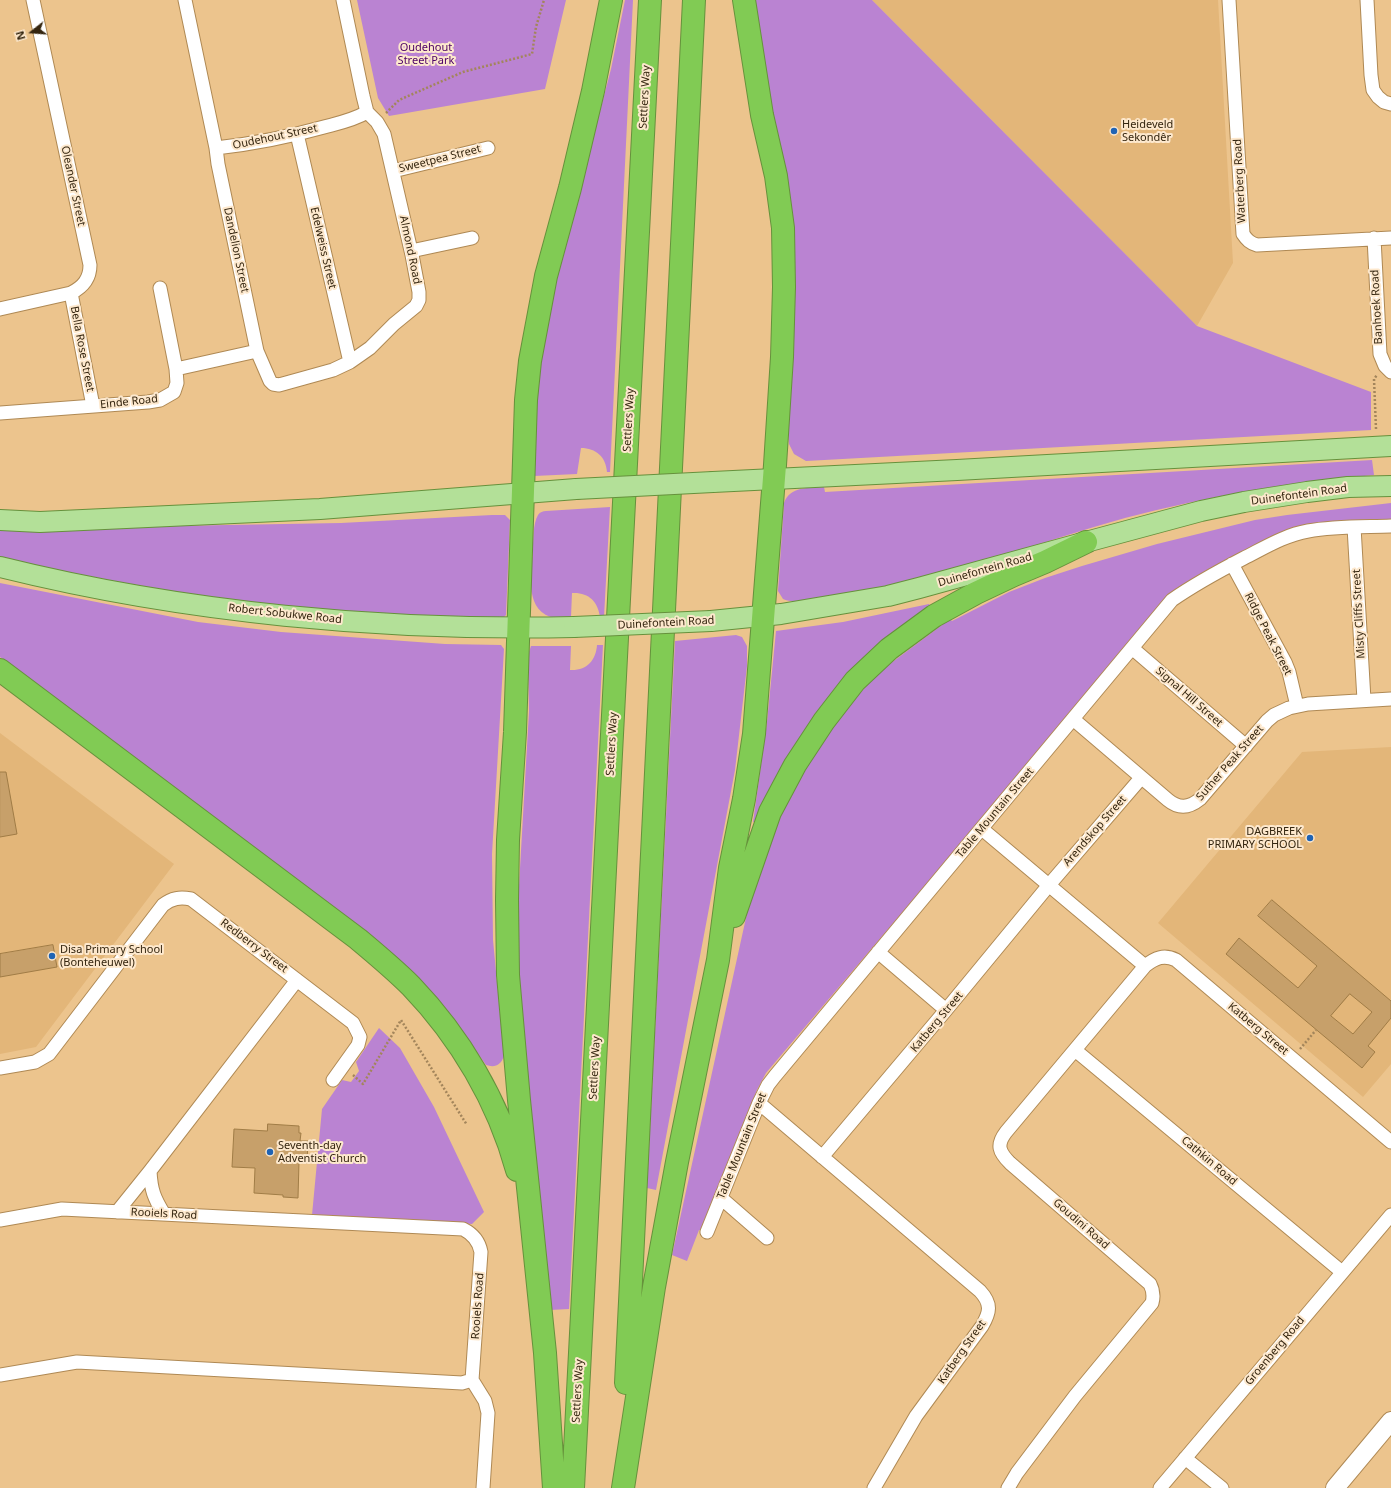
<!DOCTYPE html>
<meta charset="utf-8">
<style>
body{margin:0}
#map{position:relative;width:1391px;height:1488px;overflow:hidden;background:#ecc48d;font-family:"Noto Sans",sans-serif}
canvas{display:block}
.north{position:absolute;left:12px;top:12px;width:40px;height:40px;-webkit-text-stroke:3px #fde8cd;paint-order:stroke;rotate:253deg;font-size:11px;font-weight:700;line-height:16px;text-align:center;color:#34250f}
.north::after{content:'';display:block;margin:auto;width:14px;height:18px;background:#34250f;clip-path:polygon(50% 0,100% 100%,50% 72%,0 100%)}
</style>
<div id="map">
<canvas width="1391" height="1488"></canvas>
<div class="north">N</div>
</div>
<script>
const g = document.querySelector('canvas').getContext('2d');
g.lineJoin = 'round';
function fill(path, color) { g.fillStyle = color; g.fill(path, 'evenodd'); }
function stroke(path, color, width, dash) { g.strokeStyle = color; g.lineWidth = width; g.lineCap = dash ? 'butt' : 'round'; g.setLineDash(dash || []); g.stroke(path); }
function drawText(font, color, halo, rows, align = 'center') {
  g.font = font + ' "Noto Sans",sans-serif'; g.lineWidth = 4; g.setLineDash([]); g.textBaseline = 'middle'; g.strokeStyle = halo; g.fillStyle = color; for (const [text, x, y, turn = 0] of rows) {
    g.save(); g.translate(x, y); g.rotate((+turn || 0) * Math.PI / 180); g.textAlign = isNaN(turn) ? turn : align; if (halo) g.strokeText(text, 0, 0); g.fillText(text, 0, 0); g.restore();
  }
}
const built = new Path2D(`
 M872,0H1218L1233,263L1197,326Z
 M0,733L174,864L36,1047L0,1054Z
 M1391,747V1064L1363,1097L1158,923L1302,752Z`);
const green = new Path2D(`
 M357,0H566L545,89L389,116L378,98Z
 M625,0H633L610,472H607C606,457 596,448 581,448L577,474L534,476L538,375L552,295L611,69Z
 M754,0H872L1197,326L1371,392V430L806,461L794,454L789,444L787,419L792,296Z
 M1372,460L1374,475C1289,483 1207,496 1125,518C1042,541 961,573 876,588C858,592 797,607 783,599L778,591L784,503C790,486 809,488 824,487L825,492Z
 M1391,503V520L1281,534L1205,571L1170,597L766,1073L757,1090L703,1231L699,1230L687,1261L672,1255L749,904L770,835L803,768L851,703L872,680L891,663L950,619L952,621L1009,592L1045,578L1082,566L1157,544L1255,520L1287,515Z
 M610,507L604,617H600C598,601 588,592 572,593L571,617C566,617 561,618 556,618C524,613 531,574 533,552C533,542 533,523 538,515C540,512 543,511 546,511Z
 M492,515H505L510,520L506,615L504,617C448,619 391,615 335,610C222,601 110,583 0,557V529L341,523Z
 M0,583L198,622L281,632L445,644L501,645L504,649L492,854L493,940L504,1056C501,1065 495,1068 486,1065L456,1023L0,657Z
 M929,604L931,608L791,752L765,798L754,822H753L767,722L776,631L843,622Z
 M736,635L742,637L747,646V666L735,770L656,1190L647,1188L675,641Z
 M597,645H603L569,1309L550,1310L519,1001L516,938L529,711L528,655L531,646H571L570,670C587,671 596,660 597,645Z
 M379,1028L400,1048L434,1107L484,1212L472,1224L312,1215L322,1109L342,1080L351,1082L359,1071L356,1062Z`);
const building = new Path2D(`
 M0,772H6L17,834L0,837Z
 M1272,900L1391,1001V1018L1368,1046L1375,1052L1362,1068L1226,954L1239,938L1298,988L1317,966L1258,916ZM1350,994L1372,1012L1353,1034L1331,1016Z
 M53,945L57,967L0,977V954Z
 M268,1124L299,1126V1133H301L300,1141H308L307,1163L299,1162L298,1198L283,1197V1195L254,1193L255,1168L232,1167L234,1129L267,1131Z`);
const path = new Path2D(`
 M386,113L399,100L463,72L532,54L536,27L544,0
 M1376,429L1374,379L1377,375
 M1300,1049L1316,1030
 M353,1075L363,1084L401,1020L467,1125`);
const street = new Path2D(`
 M185,0L216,148L218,164L257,351L270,381L273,384L279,385L333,370L350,362L370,348L394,324L416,306L419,300V292L412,255L384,134L377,122L367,112L363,96L343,0
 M1229,0L1243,234C1247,240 1250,243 1257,245L1391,238
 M1367,0L1371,75L1373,90L1378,97L1384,102L1391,104
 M297,134L350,362
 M216,148C253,144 288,137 324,127C339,123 354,120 367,112
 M393,171L488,148
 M1374,238L1380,354L1385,366L1391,372
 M411,251L472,238
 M71,293L93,406
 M0,309L71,293C83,287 90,279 90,265L33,0
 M176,369L257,351
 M0,413L148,402L160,400L174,392L177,383L176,369L160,288
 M1354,527L1364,700
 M1232,564L1285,662L1289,672L1297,706
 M1132,648L1246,746
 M1073,719L1168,800C1179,809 1189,808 1200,799L1267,721L1274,715L1289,708L1308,704L1391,699
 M982,829L1145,966
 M878,952L946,1010
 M1075,1050L1342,1272
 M0,1068L35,1062L49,1054L163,905C172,898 180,897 191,899L353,1023L360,1037L358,1045L333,1080
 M759,1103L980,1291C992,1304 990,1312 982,1326L916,1416L874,1488
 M822,1157L946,1010L1049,885L1141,778
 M150,1171C151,1190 154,1198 164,1214
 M721,1198L767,1238
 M117,1212L150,1171L297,980
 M0,1220L62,1209L463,1229C473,1234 479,1241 481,1252L472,1380
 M707,1232L759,1103L768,1085L775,1076L1172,600C1195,584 1219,571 1244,558C1264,548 1285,535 1308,531C1335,526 1364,527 1391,526
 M0,1375L77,1362L462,1383L472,1380
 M472,1380L485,1401L488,1413L483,1488
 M1185,1458L1222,1488
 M1008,1488L1017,1473L1075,1396L1152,1303C1154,1296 1153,1290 1150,1284L1010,1163C999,1152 996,1145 1006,1132L1145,966C1155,958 1164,954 1176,960L1391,1142
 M1160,1488L1391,1215`);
const secondary = new Path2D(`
 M1335,1488L1391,1421`);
const primary = new Path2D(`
 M713,482L957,470L1391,446
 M0,520L40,522L320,509L576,489
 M0,567C185,613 383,631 574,627
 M711,621L781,614L888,596L919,588L1086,542L1201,511L1244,502L1307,492L1348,487L1391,486`);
const highway = new Path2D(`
 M0,670L358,939C376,954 394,969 411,986C460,1037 498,1101 517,1170
 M734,916L770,812L795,765L824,721L855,681L889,649L934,616L976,593L1014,575L1045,562L1086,542
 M626,1383L694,0
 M554,1488L545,1353L519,1100L508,975L507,900L508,840L515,732L526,400L530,361L546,276L570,188L593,91L611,0
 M573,1488L650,0
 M623,1488L654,1287L677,1162L718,960L730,868L744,799L754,734L775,465L782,357L784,287L783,228L776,176L762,115L744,0`);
const primaryBridge = new Path2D(`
 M576,489L713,482
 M574,627L711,621`);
const markers = [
 [1114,131,4,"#1f63b4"],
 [1310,838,4,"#1f63b4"],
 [52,956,4,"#1f63b4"],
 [270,1152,4,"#1f63b4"]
];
const parkNames = [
 ["Oudehout",426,48],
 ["Street Park",426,61]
];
const streetNames = [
 ["Settlers Way",645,97,-87],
 ["Oudehout Street",275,137,-12],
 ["Sweetpea Street",440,159,-14],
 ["Waterberg Road",1240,181,-93],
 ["Oleander Street",73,186,78],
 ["Edelweiss Street",323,248,77],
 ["Dandelion Street",236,250,78],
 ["Almond Road",410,250,78],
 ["Banhoek Road",1377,307,-93],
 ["Bella Rose Street",82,349,79],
 ["Einde Road",129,402,-6],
 ["Settlers Way",629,420,-87],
 ["Duinefontein Road",1299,495,-8],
 ["Duinefontein Road",985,570,-16],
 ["Robert Sobukwe Road",285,614,6],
 ["Misty Cliffs Street",1359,614,-93],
 ["Duinefontein Road",666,623,-3],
 ["Ridge Peak Street",1268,634,63],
 ["Signal Hill Street",1189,697,41],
 ["Settlers Way",612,744,-87],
 ["Suther Peak Street",1230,763,-49],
 ["Table Mountain Street",995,813,-50],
 ["Arendskop Street",1095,831,-49],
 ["Redberry Street",254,946,37],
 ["Katberg Street",937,1022,-50],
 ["Katberg Street",1258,1029,40],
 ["Settlers Way",595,1068,-87],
 ["Table Mountain Street",742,1146,-68],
 ["Cathkin Road",1209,1161,40],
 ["Rooiels Road",164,1214,3],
 ["Goudini Road",1081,1224,41],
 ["Rooiels Road",478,1306,-86],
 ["Groenberg Road",1275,1351,-50],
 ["Katberg Street",962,1352,-55],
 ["Settlers Way",578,1391,-87]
];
const poiNames = [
 ["Heideveld",1122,125],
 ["Sekondêr",1122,138],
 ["DAGBREEK",1302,832,"right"],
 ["PRIMARY SCHOOL",1302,845,"right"],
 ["Disa Primary School",60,950],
 ["(Bonteheuwel)",60,963],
 ["Seventh-day",278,1146],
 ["Adventist Church",278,1159]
];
fill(built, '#e3b679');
fill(green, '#ba83d2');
fill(building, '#c7a06a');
stroke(building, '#a07c46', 1);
stroke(street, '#af8954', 15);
stroke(secondary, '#af8954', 20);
stroke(primary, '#66913c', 22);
stroke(highway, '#66913c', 24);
stroke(path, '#a3855b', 2.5, [2, 2]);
stroke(street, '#fff', 13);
stroke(secondary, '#fff', 18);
stroke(primary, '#b3e098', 20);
stroke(highway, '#81cb54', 22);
stroke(primaryBridge, '#66913c', 22, []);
stroke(primaryBridge, '#b3e098', 20);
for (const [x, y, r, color] of markers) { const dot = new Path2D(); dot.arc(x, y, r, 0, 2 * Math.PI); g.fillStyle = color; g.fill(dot); stroke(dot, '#fde8cd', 1.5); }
drawText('11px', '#4c0164', '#fde8cd', parkNames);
drawText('11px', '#34250f', '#fde8cd', streetNames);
drawText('11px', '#34250f', '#fde8cd', poiNames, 'left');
</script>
